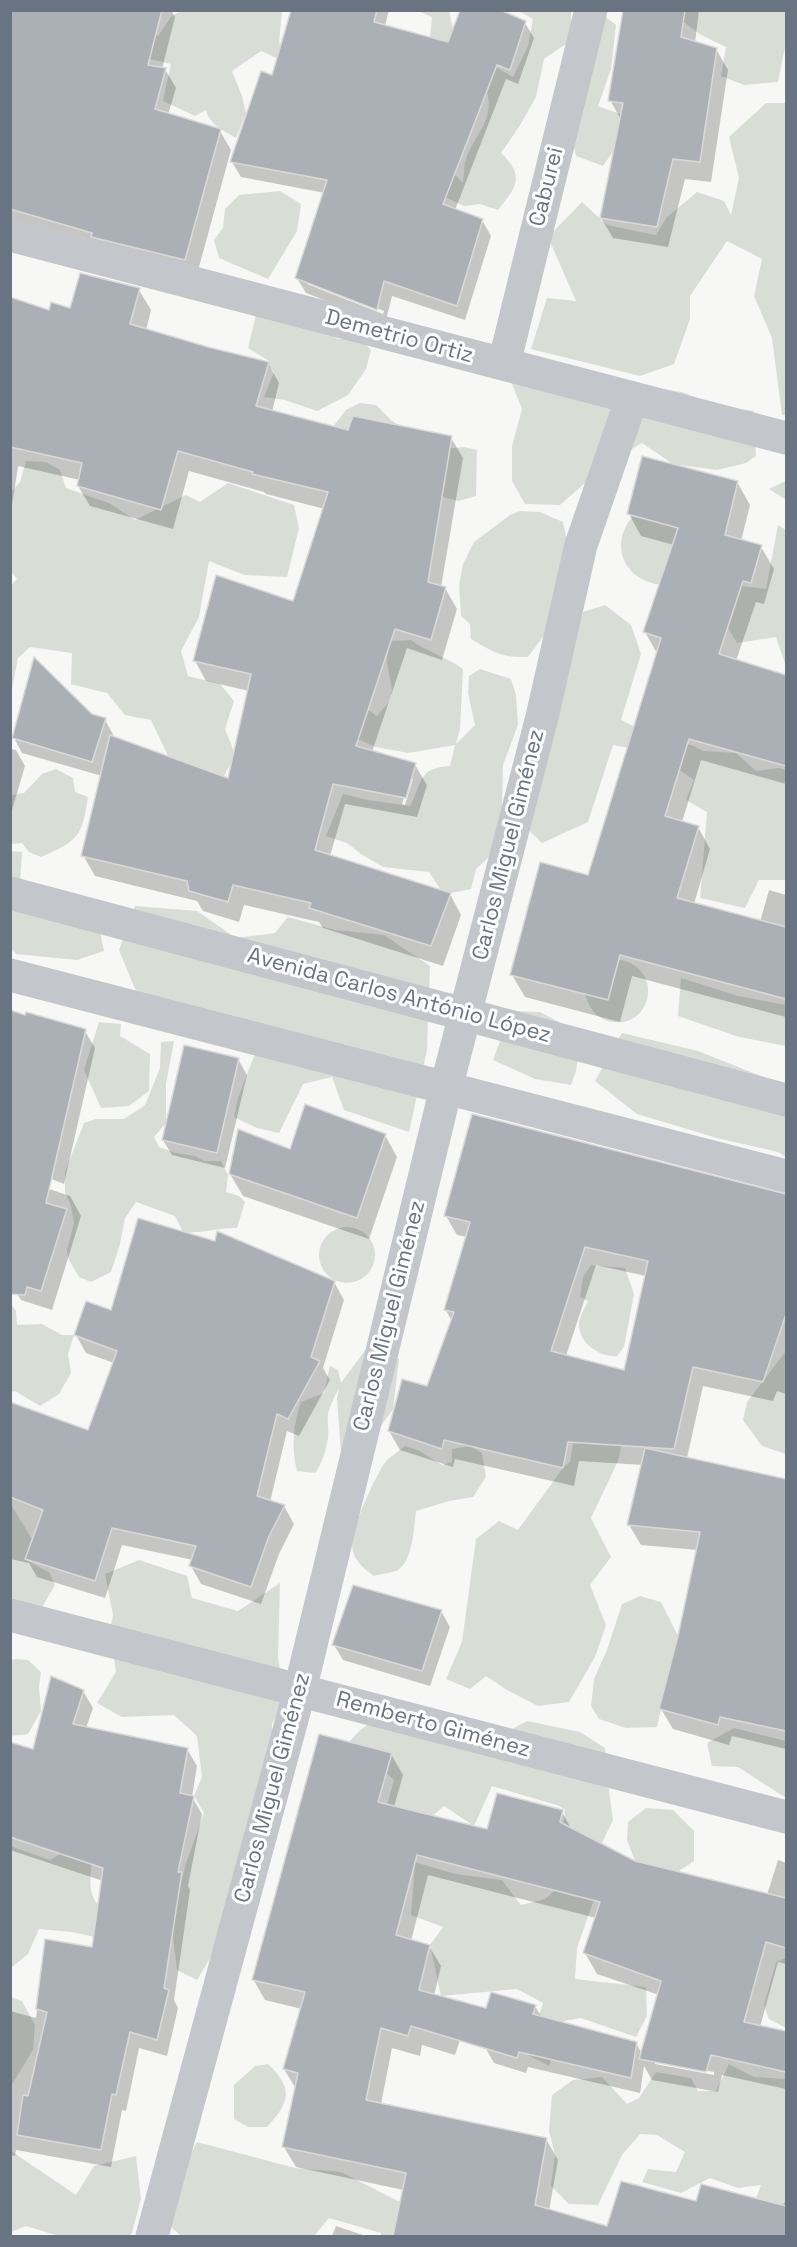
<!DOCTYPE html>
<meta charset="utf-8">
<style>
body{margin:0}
#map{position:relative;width:797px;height:2247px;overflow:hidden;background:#f7f7f5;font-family:"Space Grotesk",sans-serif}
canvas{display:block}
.frame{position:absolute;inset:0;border:12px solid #697483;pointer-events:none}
</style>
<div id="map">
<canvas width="797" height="2247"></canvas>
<div class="frame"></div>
</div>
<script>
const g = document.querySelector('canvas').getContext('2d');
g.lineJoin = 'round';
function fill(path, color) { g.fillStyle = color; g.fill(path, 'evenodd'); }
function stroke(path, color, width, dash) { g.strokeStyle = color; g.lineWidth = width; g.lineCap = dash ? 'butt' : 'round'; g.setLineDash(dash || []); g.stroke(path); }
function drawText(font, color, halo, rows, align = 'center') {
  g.font = font + ' "Space Grotesk",sans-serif'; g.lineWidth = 6; g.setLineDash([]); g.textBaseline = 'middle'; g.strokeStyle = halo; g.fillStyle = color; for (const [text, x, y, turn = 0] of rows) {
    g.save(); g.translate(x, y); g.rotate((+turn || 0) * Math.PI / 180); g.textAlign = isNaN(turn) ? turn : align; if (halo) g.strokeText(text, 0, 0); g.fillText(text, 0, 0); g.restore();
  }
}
const green = new Path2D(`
 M180,11H282L279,43L318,57L294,66L261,51L232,71L242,96L246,113L236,138C224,131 209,124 206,110L195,116L163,101L171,64L146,58L142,23L158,36L171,17Z
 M418,11H449L453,29L476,40L477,56L513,77L528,46L533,19L519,11H571L572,40L544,59L536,97L519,127L501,153C526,177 516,187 498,210L480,204L464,206L436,193L439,158L463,183C464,175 464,166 466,159C474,135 495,120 487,92L393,49L407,31L430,37L432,17Z
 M683,11H786V42L778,82L744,85L721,76L726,47L701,35L681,20Z
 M603,15L616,25L611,69L598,106L631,118L630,156L612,153L603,166L576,156L571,133Z
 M766,103H786V415H782L772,338L754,296L762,259L727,241L690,296V319L674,364L640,376L531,349L547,298L576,301L548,237L582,202L607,225L656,235L667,217L697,192L724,201L731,215L739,178L729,137Z
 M280,191L301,204L297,231L268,279L219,258L214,240L223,228L225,209L239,195Z
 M256,315L327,334L338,339H360L371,350L366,369L348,395L317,411L285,400L264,397L274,372L268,365L269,361L248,348Z
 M504,364L682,392L715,405L754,411L756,456L746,463L717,470L673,464L642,443L608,463L560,505L525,504L512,481V446L522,409Z
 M360,403L376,405L392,421L441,449L464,447L477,450L476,496L459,501L438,496L331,429L346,410Z
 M26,461L46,462L60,470L66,488L109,503L135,520L186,495L200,502L228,483L294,505L299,528L287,577L244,575L209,561L199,617L181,651L188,676L220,684L234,701L225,729L235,754L216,793L163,771L168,756L151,720L125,715L107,693L71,684L72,653L30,647L18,658L11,694V585L17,579L11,571V492L20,482Z
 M786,481V500L769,489Z
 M520,511L540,512L563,522L568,546L545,634L528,657C502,658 493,652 471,639L470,624L461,616L459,586L463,564L474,542L510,515Z
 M638,511L688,514L665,585C622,583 606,540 638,511Z
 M778,525L786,530V666L776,637L737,643L716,609L733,585L766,589Z
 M605,605L631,625L641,654L621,720L654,736L694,746L703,751L736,753L756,771L779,768L786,770V880H759L745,908L700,898L707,812L686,800L694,780L655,753L613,745L588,822L542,843L512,814L583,612Z
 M411,640C428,652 446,657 463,669L460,729L456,744L475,725L468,693L469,676L480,669L511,679L516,695L518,725L503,765L502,808L489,857L476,869L471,889L451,893L441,890L429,872L383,867L361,854L347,843L326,836L343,794L368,800L410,806C423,782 417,768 450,766L455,745L408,753L376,747L353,737L367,709L377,716L389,702L392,690L387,664L388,641Z
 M56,769L73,778L75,792L88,797C82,837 78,841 41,857L29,852L22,843L11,844V799L12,795L24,793L42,774Z
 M10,851L22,852L20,883L97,916L104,951L77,960L16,954L11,948Z
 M135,906L197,911L236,938L275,933L288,917L335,930L384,935L430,966L427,1050L409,1132L344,1110L332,1077L303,1084L279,1133L257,1128L234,1117L238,1098L256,1051L148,1021L119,950Z
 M616,959C668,966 651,1033 608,1021C595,1017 589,1007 585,994Z
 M681,978L738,996L786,1005V1046L739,1037L678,1016Z
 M511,1011L540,1012L581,1034L576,1071L571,1085L535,1079L493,1060Z
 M99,1022L121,1024L120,1036L150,1054L149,1091L129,1106L101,1108L84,1070Z
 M622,1033L698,1051L786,1086V1157L778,1152L717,1138L637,1114L595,1081Z
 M174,1041L166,1084V1123L154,1137L159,1147L176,1153L195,1156L204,1161H221L228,1175L226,1192L239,1196L245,1202L237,1228C219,1227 201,1234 183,1232L175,1216L136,1202L125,1218L120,1244L111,1272L91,1282L79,1277L68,1258L67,1250L74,1223L71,1206L65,1192V1172L84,1123L96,1119H124L145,1105L160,1068L161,1042Z
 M319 1255a28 28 0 1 1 56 0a28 28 0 1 1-56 0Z
 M591,1265L625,1268L634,1294L624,1347L617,1356C601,1358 578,1343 579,1324C579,1317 585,1308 588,1301L580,1297L583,1277Z
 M11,1304L16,1311L17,1325L42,1324L62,1335H74L68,1354L71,1373L59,1394L40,1406L15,1391L11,1392Z
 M369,1345L399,1359L393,1409L363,1452H341L337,1398L339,1388C335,1396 330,1405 328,1414C327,1422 329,1430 328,1438C326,1450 322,1464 315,1473L297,1471C291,1448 293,1424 301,1402L324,1393L330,1366L338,1370L341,1383Z
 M786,1351V1454L762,1446L743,1420L747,1402Z
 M626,1424L618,1461L591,1518L611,1557L590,1585L606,1625L595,1657L569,1702L538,1706L507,1690L486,1676L470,1689L446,1679L462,1642L476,1539L499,1521L518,1530L563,1468L570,1462L575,1432Z
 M405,1446L418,1450L442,1465L452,1462V1449L470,1446L482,1453L486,1477L473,1497L449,1501L416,1511C414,1526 413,1561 398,1570C392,1573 381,1574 374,1576C365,1569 357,1564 353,1552C348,1534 373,1481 384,1464C389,1457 398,1452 405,1446Z
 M10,1503L32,1539L25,1559L50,1573L55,1585L39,1612L11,1604Z
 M139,1560L187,1576L192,1598L238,1611L280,1583L278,1658L286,1702L272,1723V1754L228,1928L197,1980L177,1970L171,1921L186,1863L204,1813L194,1796L202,1777L197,1736L174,1715L122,1717L97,1703L116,1672L110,1631L113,1615L105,1574Z
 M640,1596L661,1602L678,1636L657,1727L626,1728L599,1719L591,1706L594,1679L607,1650L622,1604Z
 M17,1659L28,1660L41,1672L39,1687L41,1711L28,1734L11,1736V1660Z
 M376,1719L473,1750L527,1721L580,1732L605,1748L607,1776L613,1820L599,1849L563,1827L565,1810L560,1806L492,1786L474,1826L444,1806L416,1830L383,1820L394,1780L350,1741L359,1731Z
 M734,1728L786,1741V1798L738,1767L712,1766L707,1743Z
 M646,1808L673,1810L694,1831V1861L668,1878L635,1861L627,1840L628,1822Z
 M10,1846L50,1860L60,1854L92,1858C90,1885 86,1898 110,1916L99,1938L72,1932L39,1929L28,1954L11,1968Z
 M415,1862L455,1874L502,1880L521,1905L545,1899L586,1864L598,1888L577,1948L575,1979L646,1987L647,2016L636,2037L581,2018L564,2021L549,2066L526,2054L543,2003L517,1989L441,1996L430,1945L443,1927L411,1915Z
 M786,1958V2028L769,2019L764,2005L776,1962Z
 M11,1997L22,2001L35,2025L33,2050L11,2086Z
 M268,2064C294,2089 290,2102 267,2127H248L234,2119V2085L255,2066Z
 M729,2064L754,2077L786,2079V2208L772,2220L757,2225L764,2236H742L761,2185L738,2188L710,2178L681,2193L642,2182L648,2169L676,2172L685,2152L657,2135L640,2134L622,2155L598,2205L569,2204L551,2186L555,2155L549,2131L552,2095L573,2080L602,2077L627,2104L639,2098L656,2072L691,2078L698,2091H716Z
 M197,2142L295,2168L341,2172L398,2201L440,2217L438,2236H381V2233L329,2218L314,2236H181L171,2227L181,2172Z
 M11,2151L76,2195L94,2166L136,2156L141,2199L131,2236H59L26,2226L11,2232Z`);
const shadow = new Path2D(`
 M10,10H171L175,17L162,69H165L176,88L168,115L220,131L231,150L196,278L10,229Z
 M292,10H389L385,26L449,44L498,10H509L507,15L525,23L534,38L518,84L506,79L455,210L482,220L491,236L465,320L392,296L385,324L306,293L297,278L325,193L241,177L232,162L273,77ZM307,281L384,311L383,314L307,284Z
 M624,10H699L695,43L716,49L728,70L711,182L685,179L668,247L613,238L601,218L621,120L610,100Z
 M139,290L151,310L146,330L268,363L279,383L272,412L349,432L451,438L463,458L441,587L445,588L457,609L442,660L407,648L372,752L415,765L427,785L417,817L345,804L330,856L450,894L461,915L443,966L323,928L319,922L244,905L239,922L203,911L197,901L95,876L83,855L102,776L22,753L14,738L91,715L105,720L113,734L112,737L230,780L249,691L206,681L195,661L294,603L325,509L266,494L264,492L189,471L173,529L90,506L78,486L80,480L18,466L10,519V298L50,312L71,310ZM410,779H413L405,805L402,804Z
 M737,482L750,505L741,541L761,547L774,569L764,604L756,602L736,661L786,677V784L701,760L682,822L698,827L710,849L694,904L760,922L769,890L786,895V1017L632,976L620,1022L525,997L512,975L589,877L658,655L645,632L674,545L641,536L629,514Z
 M10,749L16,750L25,766L10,817Z
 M85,1031L95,1048L64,1184L10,1162Z
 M238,1059L247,1075L225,1168L172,1155L163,1140Z
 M385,1135L397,1157L369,1239L243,1196L230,1174L291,1151Z
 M46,1188L70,1196L81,1216L52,1310L21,1300L10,1282Z
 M786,1196V1394L777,1391L773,1401L703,1386L687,1458L786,1480V1749L732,1736L729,1745L673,1729L661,1709L680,1636L698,1550L641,1545L629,1525L643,1465L579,1461L574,1486L455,1459L453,1467L400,1450L389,1431L428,1388L452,1321L445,1309L467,1237L457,1235L446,1216ZM596,1265L646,1276L625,1371L566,1356Z
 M334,1282L344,1300L323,1368L330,1380L299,1436L287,1431L270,1502L284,1506L294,1524L279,1554L261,1604L201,1584L191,1566L193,1560L122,1545L105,1598L37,1577L29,1563L10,1559V1426L89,1432L114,1363L86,1353L76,1335L112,1312Z
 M441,1611L450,1627L430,1686L343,1660L334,1645Z
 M83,1691L93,1708L86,1728L187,1749L197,1766L192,1797L202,1814L188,1886L190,1890L174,2000L178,2008L167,2056L139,2048L126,2111L122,2110L111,2167L16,2150L15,2156L10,2155V2011L36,2018L46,1941L93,1949L103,1881L10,1850V1759L34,1751Z
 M391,1754L403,1775L394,1807L489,1831L562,1812L572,1830L634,1862L767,1895L778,1860L786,1863V1964L778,1962L760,2027L786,2033V2089L722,2075L718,2092L652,2080L644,2066L640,2093L528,2067L526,2073L494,2063L485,2047L535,2006L542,2018L636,2043L642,2054L659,1995L597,1974L585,1953L596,1918L428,1875L411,1941L429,1946L441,1966L434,1996L466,2022L455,2055L422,2045L420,2056L392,2048L381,2104L416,2112L408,2191L296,2167L284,2147L296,2089L284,2069L302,2009L265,2000L253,1979ZM655,2061L714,2072V2075L655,2064Z
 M468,2123L546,2139L558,2160L549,2211L609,2227L697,2203L782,2206L786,2201V2236H444Z
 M336,2226L366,2236H332Z`);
const building = new Path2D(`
 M10,10H162L148,65L166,68L155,109L221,129L185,260L91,237L92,233L10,209Z
 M291,10H377L374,22L448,42L460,10H500L526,21L510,70L497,65L443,204L483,219L457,306L384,281L377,310L295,278L327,180L230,162L261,71L272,75Z
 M623,10H685L681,37L717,48L700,162L673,159L657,227L600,218L623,103L608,101Z
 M80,273L140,288L130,324L208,347L269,362L256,406L348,430L353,416L452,436L428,582L446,587L431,640L395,629L356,746L416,763L406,798L333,784L315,850L451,893L431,946L309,908L311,903L233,885L228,902L189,891L187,881L81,856L110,735L228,778L251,674L193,661L216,575L293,601L328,492L252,474L253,472L178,451L161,510L77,486L82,463L10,447V297L49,310L51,302L70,308Z
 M642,456L738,481L725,535L762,545L751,583L743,581L719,654L786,675V766L689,739L665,816L699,826L677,898L786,927V999L620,955L608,1000L510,975L540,862L588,875L661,638L643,632L678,528L627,514Z
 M34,657L92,714L106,718L92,762L12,738Z
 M10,1010L25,1015L26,1012L86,1029L46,1203L67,1209L41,1291L27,1287L25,1295L10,1294Z
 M184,1045L239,1058L217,1153L162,1140Z
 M305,1104L386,1134L357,1218L229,1174L238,1129L290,1149Z
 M472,1114L786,1194V1314L763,1382L693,1367L674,1449L568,1442L563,1468L444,1440L442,1449L388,1431L402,1379L427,1386L454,1312L444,1310L470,1222L444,1216ZM585,1247L648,1261L624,1370L551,1351Z
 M138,1218L215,1241L217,1231L335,1281L311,1357L320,1361L288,1419L277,1414L257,1496L285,1505L269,1536L251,1587L189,1566L196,1546L112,1528L95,1581L25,1559L43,1510L10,1497V1402L88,1430L117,1351L74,1335L86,1301L111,1310Z
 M645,1448L786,1479V1731L720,1717L718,1725L659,1709L678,1636L700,1532L627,1525Z
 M353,1585L442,1610L422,1671L332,1645Z
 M51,1676L84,1690L73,1724L188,1748L180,1793L194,1796L178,1872H182L164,1988L169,1990L157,2040L130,2032L116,2095L112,2094L101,2150L17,2135L23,2095L28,2096L47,2012L36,2009L45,1939L92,1947L103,1868L10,1837V1742L33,1749Z
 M319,1734L392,1753L378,1802L487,1829L497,1793L563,1810L560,1822L635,1861L786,1898V1948L766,1942L744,2022L786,2031V2072L711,2055L706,2072L639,2059L661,1981L583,1953L600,1902L417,1855L396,1935L430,1945L419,1990L486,2008L491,1992L536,2005L533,2014L637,2042L631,2078L519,2052L517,2058L411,2026L408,2036L381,2028L366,2100L547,2138L535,2205L607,2226L621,2181L696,2201L701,2184L786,2206V2236H393L406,2173L282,2147L298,2073L283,2069L305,1992L252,1980Z`);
const minor = new Path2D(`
 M10,235L786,438
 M504,364L591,10
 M10,893L786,1100
 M10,975L786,1176
 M10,1615L786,1817
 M152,2236L300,1690L446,1088L542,717L581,545L632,398`);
const streetNames = [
 ["Caburei",547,187,-76],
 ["Demetrio Ortiz",399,337,15],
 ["Carlos Miguel Giménez",509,845,-76],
 ["Avenida Carlos António López",399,996,15],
 ["Carlos Miguel Giménez",390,1316,-76],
 ["Remberto Giménez",433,1725,15],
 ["Carlos Miguel Giménez",273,1788,-75]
];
fill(green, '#d8ded6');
fill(shadow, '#0003');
fill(building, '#abb0b7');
stroke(building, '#d9d9d7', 1.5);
stroke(minor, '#c3c6ca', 33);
drawText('22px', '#697483', '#fff', streetNames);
</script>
